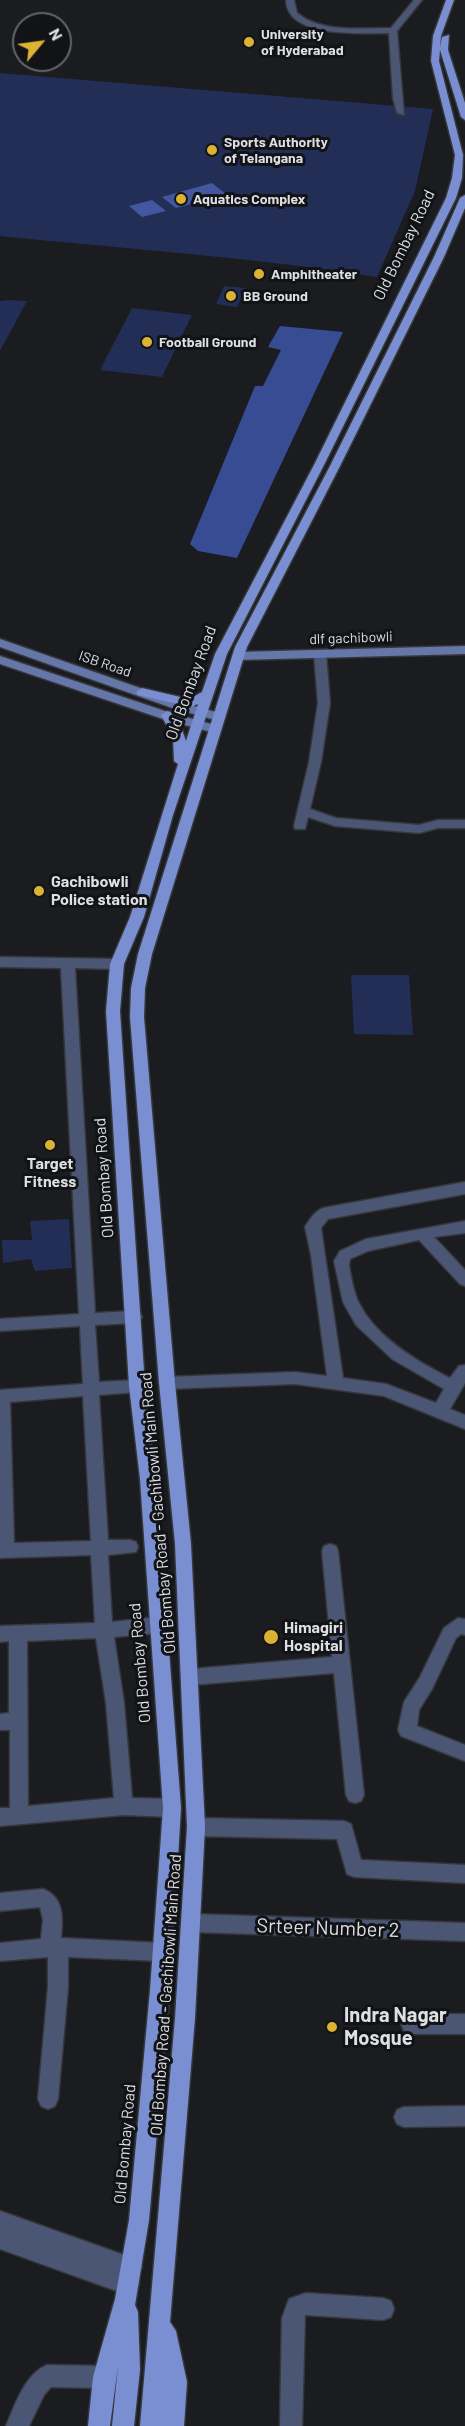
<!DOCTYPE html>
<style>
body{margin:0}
#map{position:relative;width:465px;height:2426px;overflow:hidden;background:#1a1c20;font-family:Barlow,sans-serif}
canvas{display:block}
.north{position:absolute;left:12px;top:12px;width:60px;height:60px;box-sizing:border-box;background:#111317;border:2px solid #636568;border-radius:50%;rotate:61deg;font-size:16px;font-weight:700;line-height:24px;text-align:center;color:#dedfe2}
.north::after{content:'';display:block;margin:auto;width:21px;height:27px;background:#dcb233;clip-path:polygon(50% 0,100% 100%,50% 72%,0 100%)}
</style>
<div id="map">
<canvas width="465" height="2426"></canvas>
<div class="north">N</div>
</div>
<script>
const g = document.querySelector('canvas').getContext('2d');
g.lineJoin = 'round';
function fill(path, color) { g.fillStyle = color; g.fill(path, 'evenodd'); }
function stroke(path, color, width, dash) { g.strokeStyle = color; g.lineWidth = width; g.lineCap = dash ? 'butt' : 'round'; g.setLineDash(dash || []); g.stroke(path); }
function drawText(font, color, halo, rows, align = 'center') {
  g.font = font + ' Barlow,sans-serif'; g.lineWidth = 6; g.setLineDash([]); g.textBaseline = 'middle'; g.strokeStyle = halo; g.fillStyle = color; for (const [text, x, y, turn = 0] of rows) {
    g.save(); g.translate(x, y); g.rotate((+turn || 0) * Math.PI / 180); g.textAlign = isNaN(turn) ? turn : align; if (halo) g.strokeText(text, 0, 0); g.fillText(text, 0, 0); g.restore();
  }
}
const green = new Path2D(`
 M0,73L433,109L415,191L377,277C252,257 126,249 0,236Z
 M224,286L246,288L237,307L216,304Z
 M9,300L27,301L0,351V301Z
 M132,308L192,315L162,377L100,370Z
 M351,975H409L413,1035L354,1034Z
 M69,1219L72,1268L35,1271L31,1259L3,1263L2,1240H32L30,1221Z`);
const forest = new Path2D(`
 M280,326L343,332L237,558L198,551L190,544L255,386H263L281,350L268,347Z`);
const water = new Path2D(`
 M212,183L227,195L176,208L162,197Z
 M152,200L166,211L142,217L129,206Z`);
const minor = new Path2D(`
 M286,0H294L297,13C321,33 361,28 391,28L414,0H422L397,31L404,115L397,113L393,98L389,33C362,33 287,39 286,0Z
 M320,650L326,654L330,703L321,762L310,809L336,818L419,825L438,820H465V828H438L419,833L335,826L308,817L305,829H295L294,826L309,762L318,703L314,654Z
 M0,957L117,959L124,964L117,969L75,968L95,1313L134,1311L140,1313L142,1317L140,1321L134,1323L95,1325L99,1382L137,1380L143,1381L145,1386L143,1391L137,1392L99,1395L108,1540H130L136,1542L138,1547L136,1552L108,1555L112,1622L158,1617L164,1620L167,1625L164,1630L158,1633L114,1637L124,1703L132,1798L172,1799L179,1802L181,1808L179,1814L172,1817L124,1815L0,1826V1808H10V1730H0V1714L9,1713V1641L0,1642V1626L95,1623L91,1555L0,1558V1390L83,1384L80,1326L0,1331V1319L79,1314L61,968L0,967ZM83,1396L91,1541L14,1543L10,1402ZM96,1638L106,1703L114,1798L28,1806L27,1641Z
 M465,1182V1194L328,1219L321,1228L343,1378L386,1384L436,1403L444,1389L392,1359L356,1325L343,1302L334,1261L340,1251L366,1239L465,1221V1233L434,1237L465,1270V1286L460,1284L419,1240L368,1251L350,1259L349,1265C351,1277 354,1295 360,1305C377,1338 418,1362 450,1378L459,1366L465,1365V1383L450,1409L465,1415V1429L384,1396L295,1384L167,1389L161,1388L159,1383L161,1378L167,1377L295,1372L327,1376L311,1255L305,1227C309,1220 315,1211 323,1208Z
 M330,1544L336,1546L338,1551L364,1795L361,1801L355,1803L349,1801L346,1795L334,1673L191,1685L185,1683L182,1677L185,1671L191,1669L332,1657L322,1551L324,1546Z
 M458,1618L465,1619V1635L461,1634L456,1638L432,1689L419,1710L417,1726L465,1745V1761L401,1736L398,1730L404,1702L420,1677L444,1628Z
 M196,1818L344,1821L351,1824L361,1860L465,1865V1883L354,1877L347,1874L337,1839L196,1836L189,1833L187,1827L189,1821Z
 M43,1889C64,1897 63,1918 61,1938L162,1943L169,1945L172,1952L169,1959L162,1961L68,1957V1987L58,2099L55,2106L48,2109L41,2106L38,2099L48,1987V1957L0,1961V1943L41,1939L43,1920L40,1907L0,1911V1893Z
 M192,1914L465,1923V1941L192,1932L185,1929L182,1923L185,1917Z
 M411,2014H465V2034H411L404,2031L401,2024L404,2017Z
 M465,2106V2126L404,2127L397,2124L394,2117L397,2110L404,2107Z
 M306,2293L383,2298L391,2301L394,2309L391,2317L383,2320L305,2315L302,2426H280L282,2318L289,2299Z
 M47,2365L104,2366L112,2369L115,2377L112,2385L104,2388L51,2387L44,2395L29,2426H6C15,2405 25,2374 47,2365Z`);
const tertiary = new Path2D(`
 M0,2211L138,2260L142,2267L138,2274L134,2276L139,2284L135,2291L128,2295L0,2249Z`);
const secondary = new Path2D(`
 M0,639L183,703L223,714L225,717L219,721L175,709L0,647Z
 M465,646V654L238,660L232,656L238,652Z
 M0,656L174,714L219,726L221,729L215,733L166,720L0,664Z`);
const primary = new Path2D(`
 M446,0H454L441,36L440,48L442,37L449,35L448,50L465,103V120L461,117L440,50L439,61L463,155L462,178L456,198L325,463L227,654L173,815L144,917L124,964L120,1011L145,1386L156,1479L181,1808L170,1990L149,2220L135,2305L138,2312L140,2370L134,2426H112L118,2366L110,2426H88L93,2377L115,2299L129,2220L150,1990L163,1808L140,1479L129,1386L106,1011L110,964L130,917L178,764L174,761L173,737L161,715L167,711L171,712L181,727L186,741L198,704L191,707L138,695L136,692L142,688L189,699L202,692L215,654L315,463L446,198L452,178L455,155L431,61L433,36Z
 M465,195V208L444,257L340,466L247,647L152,954L145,988L144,1017L175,1383L191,1544L205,1827L195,2018L170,2322L176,2331L187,2382L184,2426H140L175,2018L187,1827L175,1544L159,1383L130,1017L131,988L138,954L235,647L330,466L434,257L460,198Z`);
const markers = [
 [249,42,6,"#dcb233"],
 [212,150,6,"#dcb233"],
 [181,199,6,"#dcb233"],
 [259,274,6,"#dcb233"],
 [231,296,6,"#dcb233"],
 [147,342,6,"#dcb233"],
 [39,891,6,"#dcb233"],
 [50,1145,6,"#dcb233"],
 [271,1637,8,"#dcb233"],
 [332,2027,6,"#dcb233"]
];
const farPoinames = [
 ["University",261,34],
 ["of Hyderabad",261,50],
 ["Sports Authority",224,142],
 ["of Telangana",224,158],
 ["Aquatics Complex",193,199],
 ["Amphitheater",271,274],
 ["BB Ground",243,296],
 ["Football Ground",159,342]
];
const farStreetnames = [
 ["dlf gachibowli",351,638,-2],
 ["ISB Road",105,664,19]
];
const streetNames = [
 ["Old Bombay Road",404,245,-64],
 ["Old Bombay Road",191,683,-70],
 ["Old Bombay Road",104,1178,-94],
 ["Old Bombay Road - Gachibowli Main Road",158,1513,-95],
 ["Old Bombay Road",140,1663,-95],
 ["Old Bombay Road - Gachibowli Main Road",166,1995,-86],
 ["Old Bombay Road",125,2144,-85]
];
const poiNames = [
 ["Gachibowli",51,882],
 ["Police station",51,900],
 ["Target",50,1164,"center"],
 ["Fitness",50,1182,"center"],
 ["Himagiri",284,1628],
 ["Hospital",284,1646]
];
const nearStreetnames = [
 ["Srteer Number 2",328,1928,2]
];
const nearPoinames = [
 ["Indra Nagar",344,2015],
 ["Mosque",344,2038]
];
fill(green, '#222e56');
fill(forest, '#384c94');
fill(water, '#42579f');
stroke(minor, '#35373b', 3);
stroke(tertiary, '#35373b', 3);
stroke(secondary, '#35373b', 3);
stroke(primary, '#35373b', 3);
fill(minor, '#4b5675');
fill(tertiary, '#4b5675');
fill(secondary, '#6576a9');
fill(primary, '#798fd1');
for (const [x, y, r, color] of markers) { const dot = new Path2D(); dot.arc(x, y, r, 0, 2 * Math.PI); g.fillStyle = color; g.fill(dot); stroke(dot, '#111317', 2); }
drawText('bold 14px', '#dedfe2', '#111317', farPoinames, 'left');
drawText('14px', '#dedfe2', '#111317', farStreetnames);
drawText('16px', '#dedfe2', '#111317', streetNames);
drawText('bold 16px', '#dedfe2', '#111317', poiNames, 'left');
drawText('20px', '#dedfe2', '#111317', nearStreetnames);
drawText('bold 20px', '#dedfe2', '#111317', nearPoinames, 'left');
</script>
